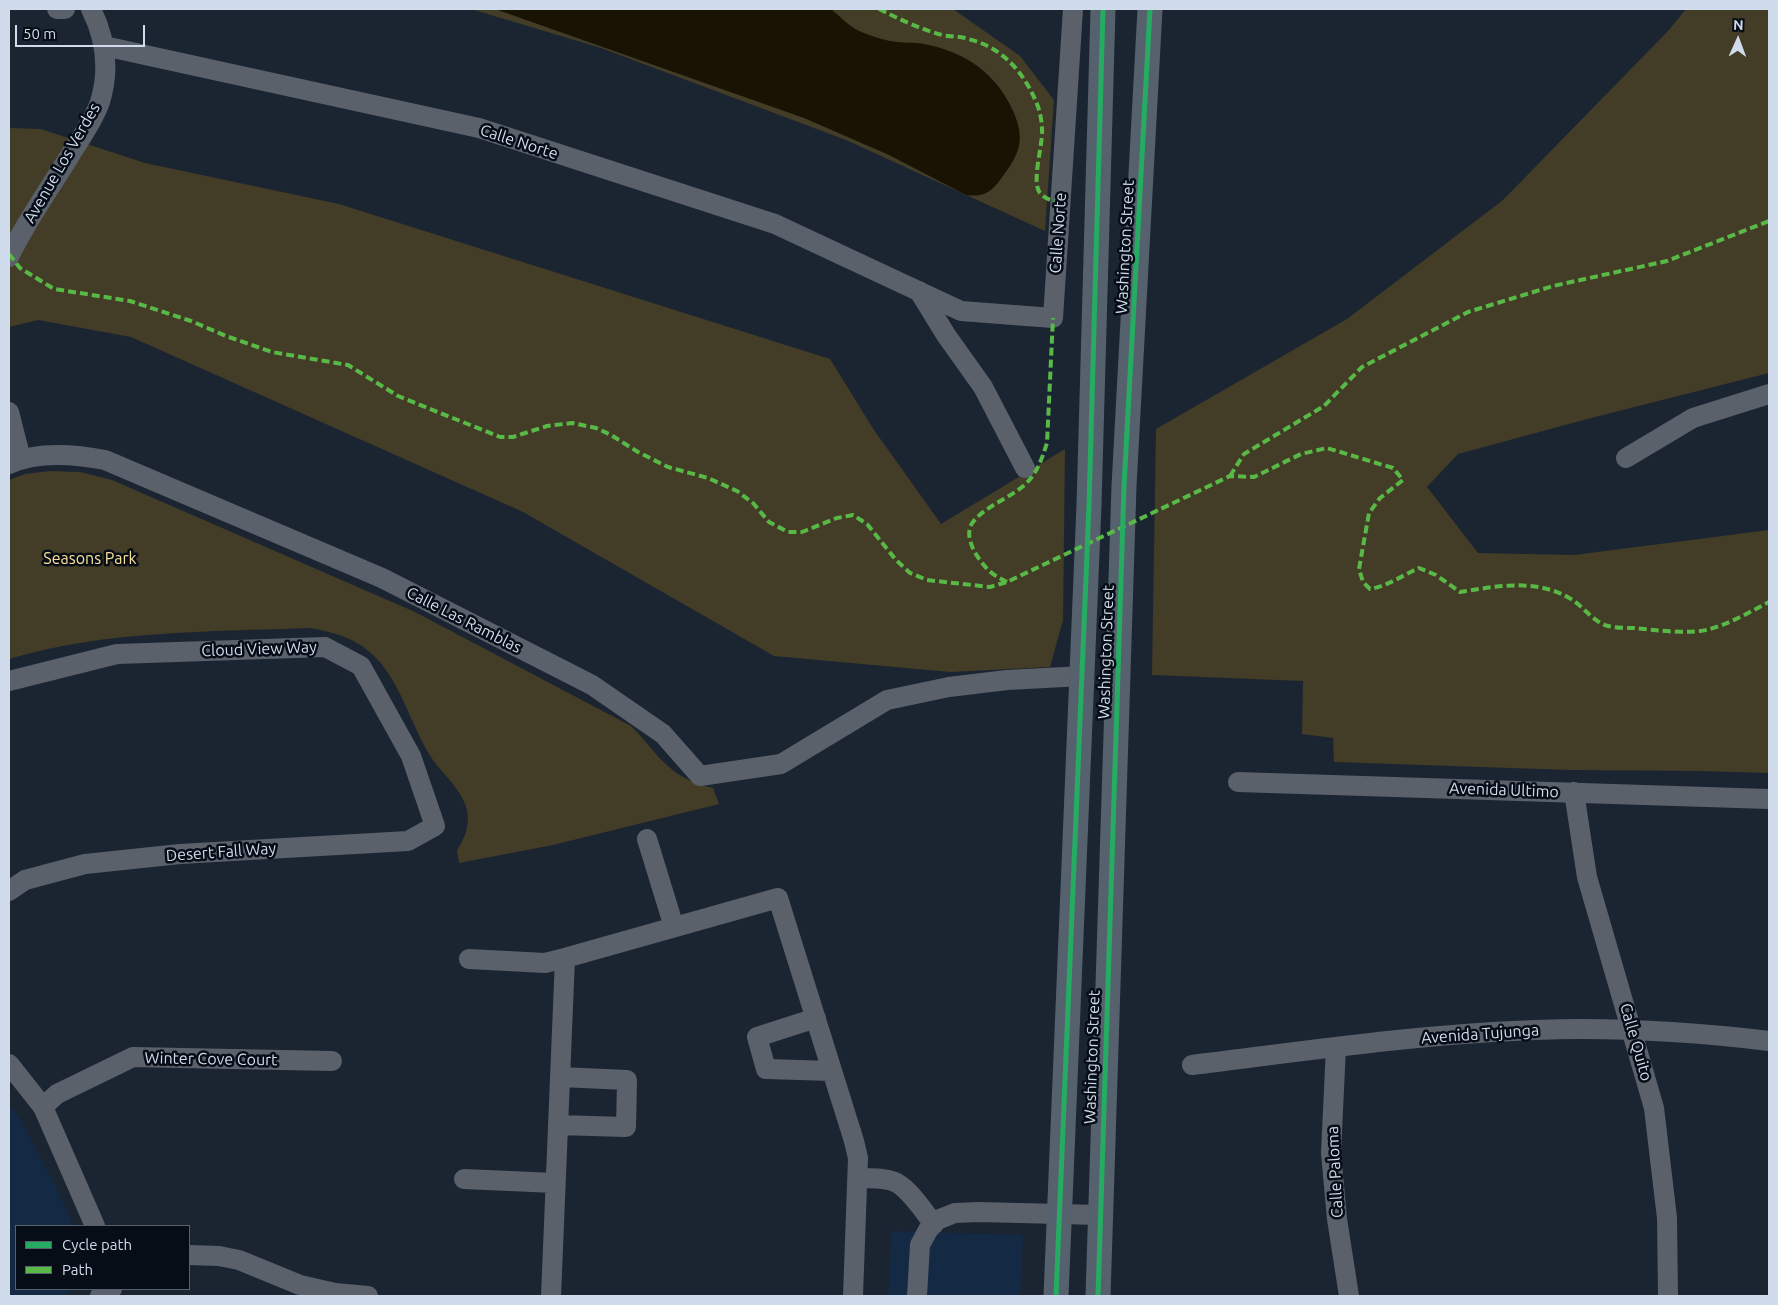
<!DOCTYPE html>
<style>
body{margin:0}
#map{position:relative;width:1778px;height:1305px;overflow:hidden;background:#1b2532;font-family:Ubuntu,sans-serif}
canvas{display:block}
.frame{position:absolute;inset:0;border:10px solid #d0dceb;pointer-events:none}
.legend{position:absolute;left:15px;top:1225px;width:175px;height:65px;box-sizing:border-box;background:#060d17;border:1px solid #57606c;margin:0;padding:6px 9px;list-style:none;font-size:15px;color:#d0dceb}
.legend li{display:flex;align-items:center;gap:10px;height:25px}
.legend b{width:25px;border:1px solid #57606c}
.north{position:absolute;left:1713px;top:15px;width:50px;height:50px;-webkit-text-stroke:4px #060d17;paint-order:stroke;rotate:2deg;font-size:14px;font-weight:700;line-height:20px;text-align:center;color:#d0dceb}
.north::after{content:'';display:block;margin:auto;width:18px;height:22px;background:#d0dceb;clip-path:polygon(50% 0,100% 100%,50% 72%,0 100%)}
.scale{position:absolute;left:15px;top:25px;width:130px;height:22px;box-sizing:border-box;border:2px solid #d0dceb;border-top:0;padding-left:6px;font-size:15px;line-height:18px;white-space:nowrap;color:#d0dceb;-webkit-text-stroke:4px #060d17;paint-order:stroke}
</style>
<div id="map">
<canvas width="1778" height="1305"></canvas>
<div class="frame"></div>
<ul class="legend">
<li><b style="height:6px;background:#26ab63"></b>Cycle path</li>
<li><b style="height:6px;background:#58b947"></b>Path</li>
</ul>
<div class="north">N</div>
<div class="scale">50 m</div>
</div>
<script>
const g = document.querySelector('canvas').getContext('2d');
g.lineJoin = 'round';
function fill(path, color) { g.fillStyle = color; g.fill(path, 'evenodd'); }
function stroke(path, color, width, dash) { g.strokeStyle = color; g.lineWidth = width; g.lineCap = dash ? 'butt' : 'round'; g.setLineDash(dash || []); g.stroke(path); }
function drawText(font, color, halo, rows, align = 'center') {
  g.font = font + ' Ubuntu,sans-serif'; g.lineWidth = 5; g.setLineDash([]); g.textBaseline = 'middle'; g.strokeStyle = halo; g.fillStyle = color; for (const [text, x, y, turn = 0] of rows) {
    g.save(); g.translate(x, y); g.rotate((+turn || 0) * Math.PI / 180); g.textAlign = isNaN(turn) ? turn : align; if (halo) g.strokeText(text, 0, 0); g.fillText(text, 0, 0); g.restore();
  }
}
const built = new Path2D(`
 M9,1104L21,1121L56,1186L73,1226H16V1289H75L61,1296H9Z
 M892,1231L1023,1235L1020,1296H888Z`);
const green = new Path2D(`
 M471,9H953L1020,56L1054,100L1045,231L846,140L601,48Z
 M1686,9H1769V373L1591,418L1458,454L1427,487L1478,553L1574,555L1769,530V773L1700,771L1570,770L1334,762L1333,738L1302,734L1303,681L1152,675L1156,429L1347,319L1503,200L1668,31Z
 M9,128L41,129L145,163L339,204L830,359L874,430L941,524L1065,449L1063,620L1050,667L950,672L774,656L523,512L131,337L38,320L9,327Z
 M49,471L80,472L112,480L415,612L631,726C644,738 654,754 668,766C681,778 696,784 713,788L719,804L553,845L459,863L457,850C465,838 470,825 467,810C462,789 442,774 431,757C411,726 400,679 372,654C355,638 333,632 310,628C210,632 105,630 9,659V480L25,474Z`);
const water = new Path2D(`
 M495,9H831C842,18 850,28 864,33C875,37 886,41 897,42C906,43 915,42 924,44C965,52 997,73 1014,113C1024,137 1021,152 1005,173C994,189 987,198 966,195L889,155L804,118Z`);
const minor = new Path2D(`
 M57,9H65
 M104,46L479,128L775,224L961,311L1053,318L1073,9
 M9,257C26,221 51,187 72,152C82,137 94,119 100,102C110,69 106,39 91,9
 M919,291L946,335L983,387L1025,468
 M9,412L21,459
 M1626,458L1693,418L1769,394
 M9,464C38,451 74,454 105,460L382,578L592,685L663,734L700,776L781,764L887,700L949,687L1007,680L1083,676
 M9,681L117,654L325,647L361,666L411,756L435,826L408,841L180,854L85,864L25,880L9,891
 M1238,782L1769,799
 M1574,792L1587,877L1654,1108L1667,1218L1668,1296
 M647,839L674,927
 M469,959L545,963L565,958L778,898L854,1141L858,1158L853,1296
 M816,1018L757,1037L766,1069L832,1071
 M1336,1047L1331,1153L1337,1219L1349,1296
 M9,1064L43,1107L95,1226
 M1192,1065C1305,1051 1420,1034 1535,1030C1612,1027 1693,1032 1769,1041
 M43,1107L57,1094L133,1057L332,1061
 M558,1125L626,1127L627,1080L560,1077
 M858,1178C870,1179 886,1177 897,1183C912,1192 923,1211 934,1224
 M464,1179L555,1183
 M189,1255L219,1256L239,1260L300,1285L335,1293L368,1296
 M100,1296L112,1289
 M551,1296L565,958
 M917,1296L920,1245L928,1230L937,1220L955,1213L978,1212L1100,1215`);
const major = new Path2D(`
 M1056,1296L1089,505L1103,9
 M1098,1296L1124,486L1150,9`);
const quiet = new Path2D(`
 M879,9C899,19 920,29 942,35C951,37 960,36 968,39C1002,47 1024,72 1037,104C1040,111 1042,122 1042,130C1043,145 1031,182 1040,193C1045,199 1053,201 1060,203
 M9,254L20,268L54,289L130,301L191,321L226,336L272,352L348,365L398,396L500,437H513L547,426L572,423L596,428L611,435L638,452L668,467L708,478L737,491L753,503L769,522L788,532H802L837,518L853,515L867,524L896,560L910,573L927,580L990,587L1007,582L1230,476L1254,477L1301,454L1327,448L1393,468L1403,480L1380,498L1369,513L1359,569L1363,582L1370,589C1388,586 1403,575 1419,568L1436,575L1460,592C1498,586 1536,578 1571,599C1584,607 1593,622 1608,626C1616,628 1626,628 1634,628C1655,630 1691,635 1710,629C1731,623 1750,612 1769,602
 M1230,476L1244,454L1324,406L1362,367L1468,312L1553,286L1667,261L1769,221
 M1007,582C990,574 984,567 974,551C970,542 966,531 973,522C988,503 1016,497 1031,478C1039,468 1043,455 1047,443L1053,318`);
const cycleway = new Path2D(`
 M1056,1296L1089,505L1103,9
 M1098,1296L1124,486L1150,9`);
const streetNames = [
 ["Calle Norte",519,142,18],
 ["Avenue Los Verdes",62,163,-60],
 ["Calle Norte",1058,233,-86],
 ["Washington Street",1125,247,-87],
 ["Calle Las Ramblas",464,620,27],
 ["Cloud View Way",259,649,-2],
 ["Washington Street",1106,652,-88],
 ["Avenida Ultimo",1504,790,2],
 ["Desert Fall Way",221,852,-4],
 ["Avenida Tujunga",1480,1034,-4],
 ["Calle Quito",1636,1042,74],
 ["Washington Street",1092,1057,-88],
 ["Winter Cove Court",211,1059,1],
 ["Calle Paloma",1335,1172,-93]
];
const parkNames = [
 ["Seasons Park",90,559]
];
fill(built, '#142943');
fill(green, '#433c26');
fill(water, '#191304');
stroke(minor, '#5a616b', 20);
stroke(major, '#56616e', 25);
stroke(quiet, '#58b947', 4, [8, 4]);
stroke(cycleway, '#26ab63', 5);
drawText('16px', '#d0dceb', '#060d17', streetNames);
drawText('16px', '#fae098', '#060d17', parkNames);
</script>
